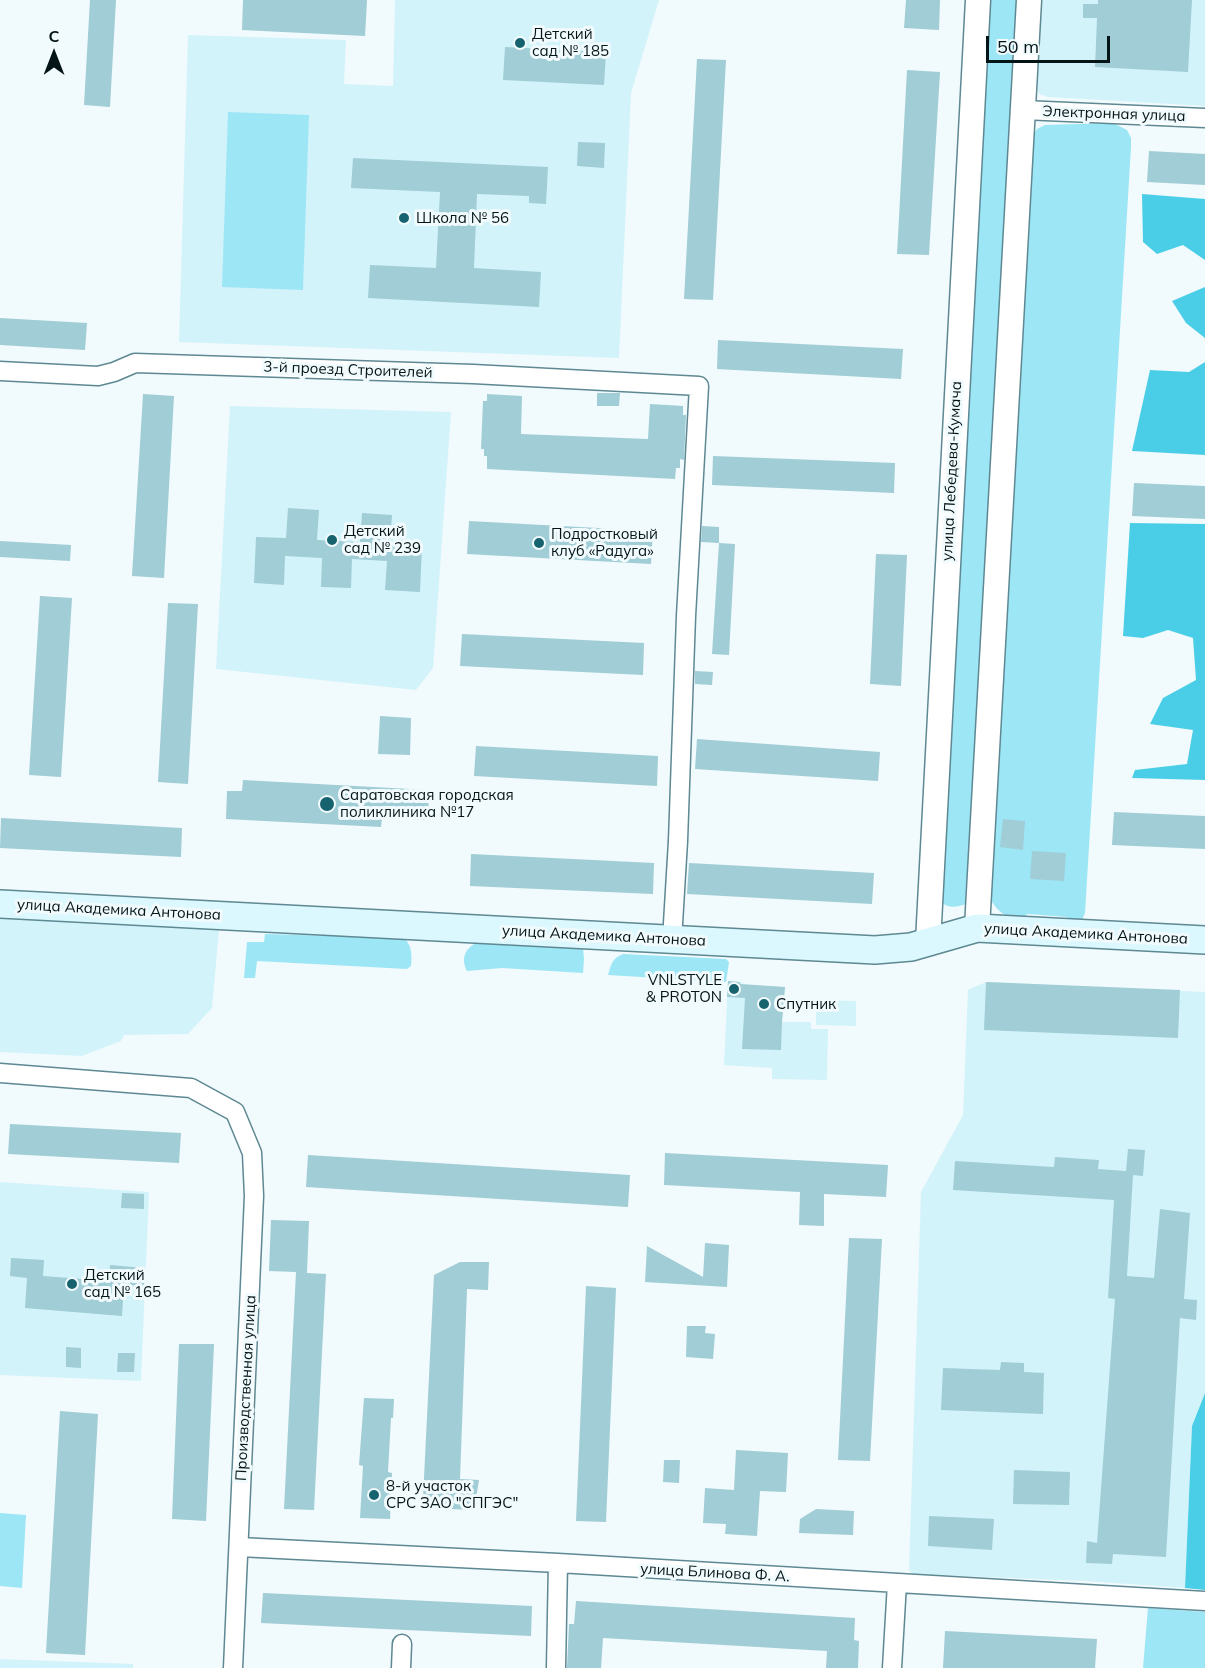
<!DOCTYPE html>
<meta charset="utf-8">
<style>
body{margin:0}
#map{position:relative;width:1205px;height:1668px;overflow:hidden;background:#f1fafc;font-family:Mulish,sans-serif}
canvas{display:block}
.north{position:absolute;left:24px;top:24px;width:60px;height:60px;-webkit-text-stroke:4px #f1fafc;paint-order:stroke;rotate:0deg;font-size:16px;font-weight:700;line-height:24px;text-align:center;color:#041518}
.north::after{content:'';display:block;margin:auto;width:21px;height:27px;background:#041518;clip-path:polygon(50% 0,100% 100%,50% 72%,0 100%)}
.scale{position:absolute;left:986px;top:36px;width:124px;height:27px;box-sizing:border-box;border:3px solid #041518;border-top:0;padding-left:8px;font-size:18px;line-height:21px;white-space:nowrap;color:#041518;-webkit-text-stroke:4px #f1fafc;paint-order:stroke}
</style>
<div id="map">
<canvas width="1205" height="1668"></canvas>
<div class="north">С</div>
<div class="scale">50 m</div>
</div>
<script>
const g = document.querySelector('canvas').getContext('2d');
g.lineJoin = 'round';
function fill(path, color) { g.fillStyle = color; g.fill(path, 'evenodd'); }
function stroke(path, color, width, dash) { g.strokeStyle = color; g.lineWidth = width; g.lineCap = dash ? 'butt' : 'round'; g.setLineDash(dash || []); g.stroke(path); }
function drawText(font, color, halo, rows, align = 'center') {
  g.font = font + ' Mulish,sans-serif'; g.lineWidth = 6; g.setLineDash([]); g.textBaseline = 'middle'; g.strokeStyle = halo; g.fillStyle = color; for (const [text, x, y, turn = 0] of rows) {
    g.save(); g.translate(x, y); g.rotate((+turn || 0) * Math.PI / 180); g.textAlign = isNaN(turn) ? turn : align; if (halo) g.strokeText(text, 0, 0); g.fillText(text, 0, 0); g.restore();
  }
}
const built = new Path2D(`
 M395,0H659L631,93L619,358L179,342L188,35L346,40L344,84L393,86Z
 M1039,0H1205V106L1048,97L1039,94L1036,82Z
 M230,406L451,412L433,668L416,690L216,669Z
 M0,918L219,930L212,1008L188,1034L124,1035L121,1041L82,1056L0,1052Z
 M728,981L740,982L747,985L785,987L782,1022H811V1029H828L827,1080L772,1079V1068L724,1065Z
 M986,982L1205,992V1393L1192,1426L1185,1588L1085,1581L913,1574L909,1570L921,1192L963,1115L968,990Z
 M816,1000L856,1001V1026L816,1025Z
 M0,1182L149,1192L141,1381L0,1375Z
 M0,1659L133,1664V1668H0Z`);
const green = new Path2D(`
 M985,0H1019L969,899L966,904C957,907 949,909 941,902Z
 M228,112L309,115L303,290L222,287Z
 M1113,123L1127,130L1131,138V147L1085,913L1081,922H1069L1067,917L1027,914L1022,920C1006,918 997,912 990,898L1031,138L1037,129L1045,125Z
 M265,934L404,938C412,945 412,956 411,966L407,969L257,961L255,978H244L247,942H264Z
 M480,941L583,948L584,959L583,973L502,968L467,971C460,957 466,947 480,941Z
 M623,954L726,959L729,962L726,982L608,975C611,965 612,958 623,954Z
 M0,1513L26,1515L22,1588L0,1586Z
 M1148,1608L1205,1612V1668H1143Z`);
const forest = new Path2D(`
 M1142,194L1205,199V260L1183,245L1157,254L1143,242Z
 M1205,287V338L1186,323L1172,301Z
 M1205,362V455L1132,451L1150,370L1189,372Z
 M1130,523L1205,524V780L1132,778L1135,770L1187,764L1193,730L1150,724L1163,698L1196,680L1193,638L1168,630L1143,638L1123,636Z
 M1205,1393V1590L1185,1588L1192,1426Z`);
const building = new Path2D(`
 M90,0H116L110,107L84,105Z
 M243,0H367L365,36L242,30Z
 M906,0H940L939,30L904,28Z
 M1098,0H1192L1188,72L1095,67L1097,18H1083V4H1098Z
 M505,47L606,52L604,85L503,80Z
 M697,59L726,60L713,300L684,299Z
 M907,70L940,72L929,255L897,254Z
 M578,142L605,143L604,168L577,166Z
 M1149,151L1205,154V185L1147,182Z
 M353,158L548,167L546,204L529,203V196L477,194L474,268L541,272L539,307L368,298L370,265L436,268L440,192L351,188Z
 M0,318L87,323L85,350L0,345Z
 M718,340L903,349L901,379L717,369Z
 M597,393H620L619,406H597Z
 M143,394L174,396L164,578L132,576Z
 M487,394L522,396L521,434L648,439L650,404L683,406V415H686L684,460L680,459V468H676L675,479L487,469V456H484V449H481L483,401H487Z
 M713,456L895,463L894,493L712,485Z
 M1134,483L1205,486V519L1132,516Z
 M288,508L319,510L317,540L360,542L362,513L392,515L390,544L422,546L420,592L385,590L387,561L352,559L351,588L321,587L322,558L285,556L284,585L254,583L256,537L286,538Z
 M469,521L653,531L651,564L467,554Z
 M702,526L719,527V543L701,542Z
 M0,541L71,545L70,561L0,557Z
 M719,543L735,544L729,655L712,654Z
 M876,554L907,555L901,686L870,684Z
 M40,596L72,598L61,777L29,775Z
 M168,603L198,604L188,784L158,782Z
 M462,634L644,643L643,675L460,666Z
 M695,671L713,672L712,685L695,684Z
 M380,716L411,718L410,755L378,754Z
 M697,739L880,752L878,781L695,769Z
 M476,746L658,756L657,786L474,776Z
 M243,780L429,790L428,820L382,818L381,827L226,819L227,791H242Z
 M1114,812L1205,816V849L1112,845Z
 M1,818L182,828L181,857L0,848Z
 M1003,819L1025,821L1023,850L1000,847Z
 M1032,851L1066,853L1064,881L1030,879Z
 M471,854L654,863L653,894L470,886Z
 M689,863L874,873L872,904L687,894Z
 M728,981L740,982V984L785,987L782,1022L781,1050L742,1049L745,998L727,997Z
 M986,982L1180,990L1178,1038L984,1030Z
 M10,1124L181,1133L179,1163L8,1154Z
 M1128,1149L1145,1150L1143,1176L1133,1175L1127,1276L1154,1278L1160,1209L1190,1213L1184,1299L1197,1300L1196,1320L1180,1318L1166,1557L1113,1554L1112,1564L1086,1563L1087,1541L1097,1543L1115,1299L1108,1298L1114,1200L953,1190L955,1161L1054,1167L1055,1157L1099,1160L1098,1169L1126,1171Z
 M665,1153L888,1165L886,1197L824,1194V1226L799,1225L800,1192L664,1185Z
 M308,1155L630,1175L628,1207L306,1187Z
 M122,1193L144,1194V1209L121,1208Z
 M271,1220L309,1221L307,1273L326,1274L314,1510L284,1509L296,1272L269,1271Z
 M849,1238L882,1239L870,1461L838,1460Z
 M705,1243L729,1245L727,1287L645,1282L647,1246L703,1277Z
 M11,1258L44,1260L43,1276L109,1281L110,1265L145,1268L144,1286L124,1285L122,1316L25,1308L27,1278L10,1276Z
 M460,1262H489L488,1290L467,1289L460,1479L479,1480L474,1510L449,1509L423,1498L434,1275Z
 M586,1286L616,1288L606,1522L576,1521Z
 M687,1326H706L705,1333L715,1334L713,1359L686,1357Z
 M179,1344H214L206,1521L172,1519Z
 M66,1347L81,1348V1368L66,1367Z
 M118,1353H135L134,1372H117Z
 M1001,1362L1024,1363V1372L1044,1373L1043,1414L941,1410L943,1368L1000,1370Z
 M364,1398L394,1399L393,1418H391L388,1472L392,1473L390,1519L360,1518L363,1466L359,1465Z
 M60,1411L98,1414L85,1655L46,1653Z
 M736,1450L788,1453L786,1492L760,1491L757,1536L725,1534L726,1524L703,1523L705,1488L734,1490Z
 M664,1460H680L679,1483L663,1482Z
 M1014,1470L1070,1472L1069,1505L1013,1504Z
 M816,1509L854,1511L853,1535L799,1533L800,1519Z
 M929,1516L994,1519L992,1550L928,1546Z
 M263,1593L532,1606L531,1636L261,1623Z
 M576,1601L855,1618L854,1640L859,1641L858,1668H826L827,1651L603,1638L601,1668H567L569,1624H574Z
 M945,1631L1097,1639L1095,1668H943Z`);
const minor = new Path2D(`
 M1023,110L1205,118
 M0,371L98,376L114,372L135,363L473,374L699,386L686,616L678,841L672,940
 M0,1073L191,1088L235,1112L252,1153L254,1196L233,1668
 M239,1547L558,1563L1205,1601
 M401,1668L402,1644
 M556,1668L558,1563
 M892,1668L897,1583`);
const tertiary = new Path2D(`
 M977,928L1029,0
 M928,942L978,0`);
const secondary = new Path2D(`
 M0,904L875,950L911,947L977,928L1205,940`);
const markers = [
 [520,43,6,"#17626f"],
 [404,218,6,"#17626f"],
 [332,540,6,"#17626f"],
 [539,543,6,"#17626f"],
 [327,804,8,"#17626f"],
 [734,989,6,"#17626f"],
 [764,1004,6,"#17626f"],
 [72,1284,6,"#17626f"],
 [374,1495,6,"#17626f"]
];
const poiNames = [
 ["Детский",532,34],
 ["сад № 185",532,51],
 ["Школа № 56",416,218],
 ["Детский",344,531],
 ["сад № 239",344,548],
 ["Подростковый",551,534],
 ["клуб «Радуга»",551,551],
 ["Саратовская городская",340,795],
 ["поликлиника №17",340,812],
 ["VNLSTYLE",722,980,"right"],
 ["& PROTON",722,997,"right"],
 ["Спутник",776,1004],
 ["Детский",84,1275],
 ["сад № 165",84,1292],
 ["8-й участок",386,1486],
 ["СРС ЗАО \"СПГЭС\"",386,1503]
];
const streetNames = [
 ["Электронная улица",1114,114,2],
 ["3-й проезд Строителей",348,370,2],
 ["улица Лебедева-Кумача",952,471,-87],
 ["улица Академика Антонова",119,910,3],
 ["улица Академика Антонова",1086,934,3],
 ["улица Академика Антонова",604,936,3],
 ["Производственная улица",246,1388,-87],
 ["улица Блинова Ф. А.",715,1573,3]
];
fill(built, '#d3f3fa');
fill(green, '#9de6f6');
fill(forest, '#4acee7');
fill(building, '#a0cdd6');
stroke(minor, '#5e8892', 21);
stroke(tertiary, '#5e8892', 27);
stroke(secondary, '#5e8892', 30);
stroke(minor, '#fff', 18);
stroke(tertiary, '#fff', 24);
stroke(secondary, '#daf8fe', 27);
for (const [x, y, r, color] of markers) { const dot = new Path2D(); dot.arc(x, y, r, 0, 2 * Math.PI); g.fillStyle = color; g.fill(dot); stroke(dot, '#f1fafc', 2); }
drawText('15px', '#041518', '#f1fafc', poiNames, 'left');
drawText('15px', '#041518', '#f1fafc', streetNames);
</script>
